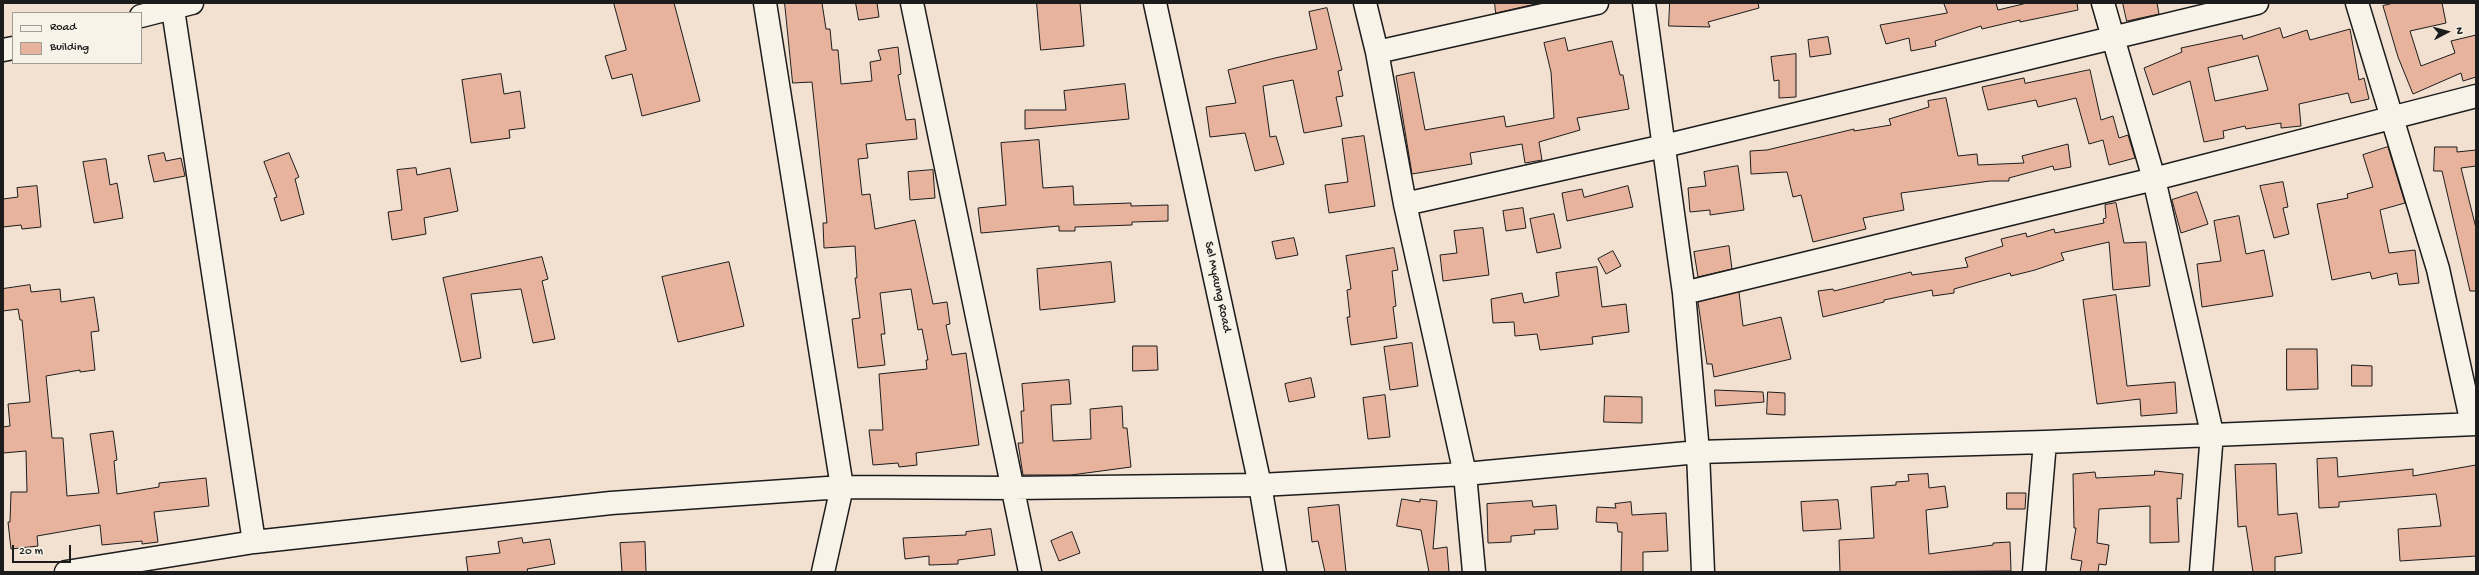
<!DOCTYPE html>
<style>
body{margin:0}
#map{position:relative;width:2479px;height:575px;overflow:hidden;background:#f2e0d1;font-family:"Gochi Hand",sans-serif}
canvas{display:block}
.frame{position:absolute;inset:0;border:4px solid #1c1c1c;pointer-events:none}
.legend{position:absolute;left:12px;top:12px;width:130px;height:52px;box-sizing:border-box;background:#f7f3e8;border:1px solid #9f9d96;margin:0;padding:5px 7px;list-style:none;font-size:12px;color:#1c1c1c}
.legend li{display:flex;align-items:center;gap:8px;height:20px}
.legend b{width:20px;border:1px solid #9f9d96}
.north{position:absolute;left:2427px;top:12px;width:40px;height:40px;-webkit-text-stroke:3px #f7f3e8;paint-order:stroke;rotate:84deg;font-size:11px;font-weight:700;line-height:16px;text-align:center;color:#1c1c1c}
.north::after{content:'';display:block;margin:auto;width:14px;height:18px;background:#1c1c1c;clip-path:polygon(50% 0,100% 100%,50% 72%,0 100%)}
.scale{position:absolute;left:12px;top:545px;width:59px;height:18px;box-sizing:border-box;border:2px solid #1c1c1c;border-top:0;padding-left:5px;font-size:12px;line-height:14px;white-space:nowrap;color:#1c1c1c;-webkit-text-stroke:3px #f7f3e8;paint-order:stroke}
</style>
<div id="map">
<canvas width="2479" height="575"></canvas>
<div class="frame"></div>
<ul class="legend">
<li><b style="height:5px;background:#f7f3e8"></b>Road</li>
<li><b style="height:11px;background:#e8b39c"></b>Building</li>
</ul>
<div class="north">N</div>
<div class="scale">20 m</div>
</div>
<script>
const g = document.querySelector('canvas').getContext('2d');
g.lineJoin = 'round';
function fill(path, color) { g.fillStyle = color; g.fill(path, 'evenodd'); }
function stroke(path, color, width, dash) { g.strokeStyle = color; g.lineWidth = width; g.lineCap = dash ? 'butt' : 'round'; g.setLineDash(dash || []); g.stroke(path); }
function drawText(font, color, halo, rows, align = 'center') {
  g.font = font + ' "Gochi Hand",sans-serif'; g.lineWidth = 3; g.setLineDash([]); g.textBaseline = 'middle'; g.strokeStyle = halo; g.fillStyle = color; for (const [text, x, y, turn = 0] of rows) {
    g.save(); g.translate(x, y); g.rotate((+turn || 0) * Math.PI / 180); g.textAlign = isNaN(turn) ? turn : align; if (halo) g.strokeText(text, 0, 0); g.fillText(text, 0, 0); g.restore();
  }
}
const building = new Path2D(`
 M614,3H674L700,101L642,116L632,74L612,79L605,56L626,50Z
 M785,3H822L826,29H830L832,50H838L841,84L872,81L870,62L881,60L878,50L898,47L901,74L898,75L906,120L915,119L917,139L866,144L868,158L858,159L862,195L870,194L875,229L915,220L933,304L947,302L950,324L946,325L952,355L966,353L979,445L916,453L917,465L899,467L898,463L873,465L869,430H883L879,374L927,369L926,360H928L922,329L918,330L911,289L880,293L885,334H881L885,365L858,368L852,319L860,318L855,278H857L855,246L824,248L823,223H827L812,82L793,83Z
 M856,3H877L879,17L859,20Z
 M1037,3H1080L1084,46L1041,50Z
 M1495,3H1540L1496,13Z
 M1670,3H1758L1759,8L1708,22L1710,27L1669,26Z
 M1944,3H1996L1998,10L2027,3H2077L2078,10L2020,22V20L1982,29L1981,26L1935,41L1936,46L1911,51L1909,38L1886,44L1880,25L1947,13Z
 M2123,3H2157L2159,14L2127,21Z
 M2394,3H2442L2446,23L2410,31L2421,66L2455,53L2451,41L2476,35V77L2463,81L2461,73L2413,94L2398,57L2383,6Z
 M1327,8L1342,70L1338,71L1343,96L1336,97L1342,126L1304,133L1293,80L1263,86L1270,137L1276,136L1284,164L1255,171L1245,133L1210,137L1206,107L1236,103L1228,70L1275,58L1317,49L1309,12Z
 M2280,28L2283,38L2307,30L2310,40L2350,29L2359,80L2364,78L2369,99L2351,103L2348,93L2299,104L2301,126L2281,128V123L2246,129L2245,126L2223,131L2224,138L2204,142L2190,81L2153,95L2144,68L2182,52L2181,48L2242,35L2243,39ZM2258,56L2268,90L2215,101L2208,68Z
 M1828,37L1831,54L1810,57L1808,40Z
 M1565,38L1568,51L1612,41L1620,75H1623L1629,109L1577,118L1580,130L1539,142L1542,160L1525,163L1522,144L1470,153L1472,164L1412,174L1396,76L1414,72L1425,130L1504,116L1506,127L1554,118L1551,72L1544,43Z
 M1796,54V97L1779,98V80L1774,81L1771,57Z
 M2090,70L2101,120L2113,116L2119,138L2128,135L2135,158L2109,165L2103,140L2089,144L2076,98L2038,107L2036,100L1988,110L1982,87L2024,78L2025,83Z
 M501,74L504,94L520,91L525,128L509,130L510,138L471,143L462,80Z
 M1125,84L1129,119L1025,129V110H1066L1064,91Z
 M1946,98L1958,156L1977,154L1978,165L2024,163L2022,156L2068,144L2071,167L2054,170L2053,166L2009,178V181H1990L1901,193L1904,210L1863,218L1866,229L1813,242L1801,195L1793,197L1787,172L1751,174L1750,151L1767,150L1854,129V131L1891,125L1889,119L1929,107L1928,101Z
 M1364,136L1375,206L1329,213L1325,185L1348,182L1342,139Z
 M1039,140L1043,188L1073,186L1074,205L1131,203V206L1168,205V221L1132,222V225L1075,227V231H1059V226L981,233L978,208L1006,205L1001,143Z
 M2388,147L2405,203L2380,210L2389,253L2415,250L2419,283L2399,285L2397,273L2372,279L2370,272L2332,280L2317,204L2348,198L2347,194L2373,187L2363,155Z
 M2435,147H2457V152L2476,150V166L2461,168L2476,228V291H2470L2442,171H2434Z
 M164,153L166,161L181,158L185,176L154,182L148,156Z
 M289,153L299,177L295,179L304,214L281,221L274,198L277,197L264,162Z
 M106,159L110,185L117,183L123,218L94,223L83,162Z
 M1738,166L1744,210L1710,215V210L1690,212L1688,188L1706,186L1704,172Z
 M416,168L417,175L450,168L458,211L424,218L426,234L392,240L388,212L402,210L397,170Z
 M933,170L935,198L910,200L908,172Z
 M2283,182L2288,207L2283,208L2289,234L2274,238L2260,186Z
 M37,186L41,227L22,229L21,225L3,227V199L18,197L17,188Z
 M1628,186L1633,207L1567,221L1562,193L1582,189L1584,197Z
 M2197,192L2208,224L2181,233L2172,200Z
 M2116,203L2124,243L2146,242L2150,286L2113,290L2109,242L2061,253L2064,260L2035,270L2011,276L2010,273L1954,289V293L1933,296L1932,290L1884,300V302L1823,317L1818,291L1833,289L1834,291L1911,272L1912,275L1968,267L1965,258L2003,246L2001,239L2026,233L2027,237L2054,229L2055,233L2104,223L2103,219L2106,218L2105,205Z
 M1523,208L1526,228L1506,231L1503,211Z
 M1554,214L1561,248L1537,253L1530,219Z
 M2239,216L2246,254L2264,250L2273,296L2202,307L2197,264L2221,261L2214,221Z
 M1483,228L1489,275L1443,281L1440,255L1457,253L1454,231Z
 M1294,238L1298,255L1276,259L1272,242Z
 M1729,246L1732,269L1698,277L1694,252Z
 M1394,248L1398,270L1392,271L1396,306L1393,307L1397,338L1351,345L1347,317H1350L1347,290L1351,289L1346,256Z
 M1613,251L1621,266L1606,274L1598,259Z
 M542,257L548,279L542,281L555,339L533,343L521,289L471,294L481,358L461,362L443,278Z
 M729,262L744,326L678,342L662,277Z
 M1111,262L1115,302L1040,310L1037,269Z
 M1597,267L1602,307L1626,304L1629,332L1592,337L1593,344L1540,350L1537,334L1515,336L1514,322L1493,323L1491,299L1522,293L1524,303L1559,296L1556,273Z
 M30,285L31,292L60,289L61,302L94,297L99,331L91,332L95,370L80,372V370L46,376L52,438H63L67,496L99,493L90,434L113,431L117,460L114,461L117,494L159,487V483L206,478L209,506L154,512L158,542L142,544V541L102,545L100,525L37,536L38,546L11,549L8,522H10L11,492H27L26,451L3,453V427L10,426L8,404L30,402L22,320H20L18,309L3,311V289Z
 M1739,292L1743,326L1781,317L1791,359L1714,377L1712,364H1707L1698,302Z
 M2116,295L2127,386L2175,382L2177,413L2141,416L2140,399L2097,404L2083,300Z
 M1412,343L1418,386L1390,390L1384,347Z
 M1133,346H1157L1158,370L1133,371Z
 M2287,349H2317L2318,389L2287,390Z
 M2352,365L2372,366V386H2352Z
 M1311,378L1315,397L1289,402L1285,384Z
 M1069,380L1071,404L1051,405L1053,441L1091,439L1090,409L1122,406L1123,428H1127L1131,467L1071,475H1023L1018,443H1023L1021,411H1024L1022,384Z
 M1715,390L1763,392L1764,402L1716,406Z
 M1768,392L1785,393V415L1767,414Z
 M1385,395L1390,437L1368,439L1363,398Z
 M1605,396L1642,397V423L1604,422Z
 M2337,458L2338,477L2413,469V476L2476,465V556L2400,561L2398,529L2441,526L2436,494L2339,502V507L2319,508L2317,459Z
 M2276,464L2278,515L2297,513L2302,553L2275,557V572H2253L2246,526L2238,527L2235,465Z
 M2155,471L2183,474L2181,499L2177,498L2179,542L2150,543V506L2099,509L2097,543L2109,545L2106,565L2099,564L2098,572H2080L2082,561L2071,559L2076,528H2074L2073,474L2095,472L2096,478L2154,475Z
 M1928,474L1929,488L1945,486L1948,507L1926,510L1929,554L1993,545V543L2010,542L2011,571L1840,572L1839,540L1874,538L1871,487L1896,485V482L1909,481L1908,475Z
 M2007,493H2026L2025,509H2007Z
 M1402,499L1420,502V499L1437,501L1433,549L1447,547L1449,572H1429L1421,530L1397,526Z
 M1838,500L1841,529L1803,531L1801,502Z
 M1532,501L1533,507L1556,505L1558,529L1534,530L1535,534L1511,536V542L1488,543L1487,504Z
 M1631,502L1632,515L1666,513L1668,551L1643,552V572H1621L1622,532H1618L1617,523L1596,522L1597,507L1616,508L1615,504Z
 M1339,505L1346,572H1325L1318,541L1312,542L1308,508Z
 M991,529L995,555L958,560V564L929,565V556L905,559L903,538L966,535V532Z
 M1072,532L1080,553L1059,561L1051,541Z
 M522,538L523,543L550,539L555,564L527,569L528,572H468L466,557L500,553L498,542Z
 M645,542L646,572H622L620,543Z`);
const minor = new Path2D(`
 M172,3L254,542
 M765,3L842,487L823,572
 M912,3L1030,572
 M1365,3L1377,52L1405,204L1465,474L1474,572
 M1644,3L1684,293L1698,452L1703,572
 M2103,3L2154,179L2212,433L2201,572
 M2357,3L2438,269L2472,424
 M141,16L192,3
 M3,50L13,48
 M1377,52L1597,3
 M1405,204L1664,146L2257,3
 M1684,293L2154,179L2476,96
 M66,572L254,542L611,503L842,487L1013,488L1260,485L1465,474L1698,452L2045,442L2476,424
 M2034,572L2045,442`);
const major = new Path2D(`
 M1155,3L1260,485L1275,572`);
const streetNames = [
 ["Sel Myaung Road",1217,287,78]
];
fill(building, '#e8b39c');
stroke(building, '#1c1c1c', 1);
stroke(minor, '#1c1c1c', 25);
stroke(major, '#1c1c1c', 25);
stroke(minor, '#f7f3e8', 22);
stroke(major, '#f7f3e8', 22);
drawText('13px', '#1c1c1c', '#f7f3e8', streetNames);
</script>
